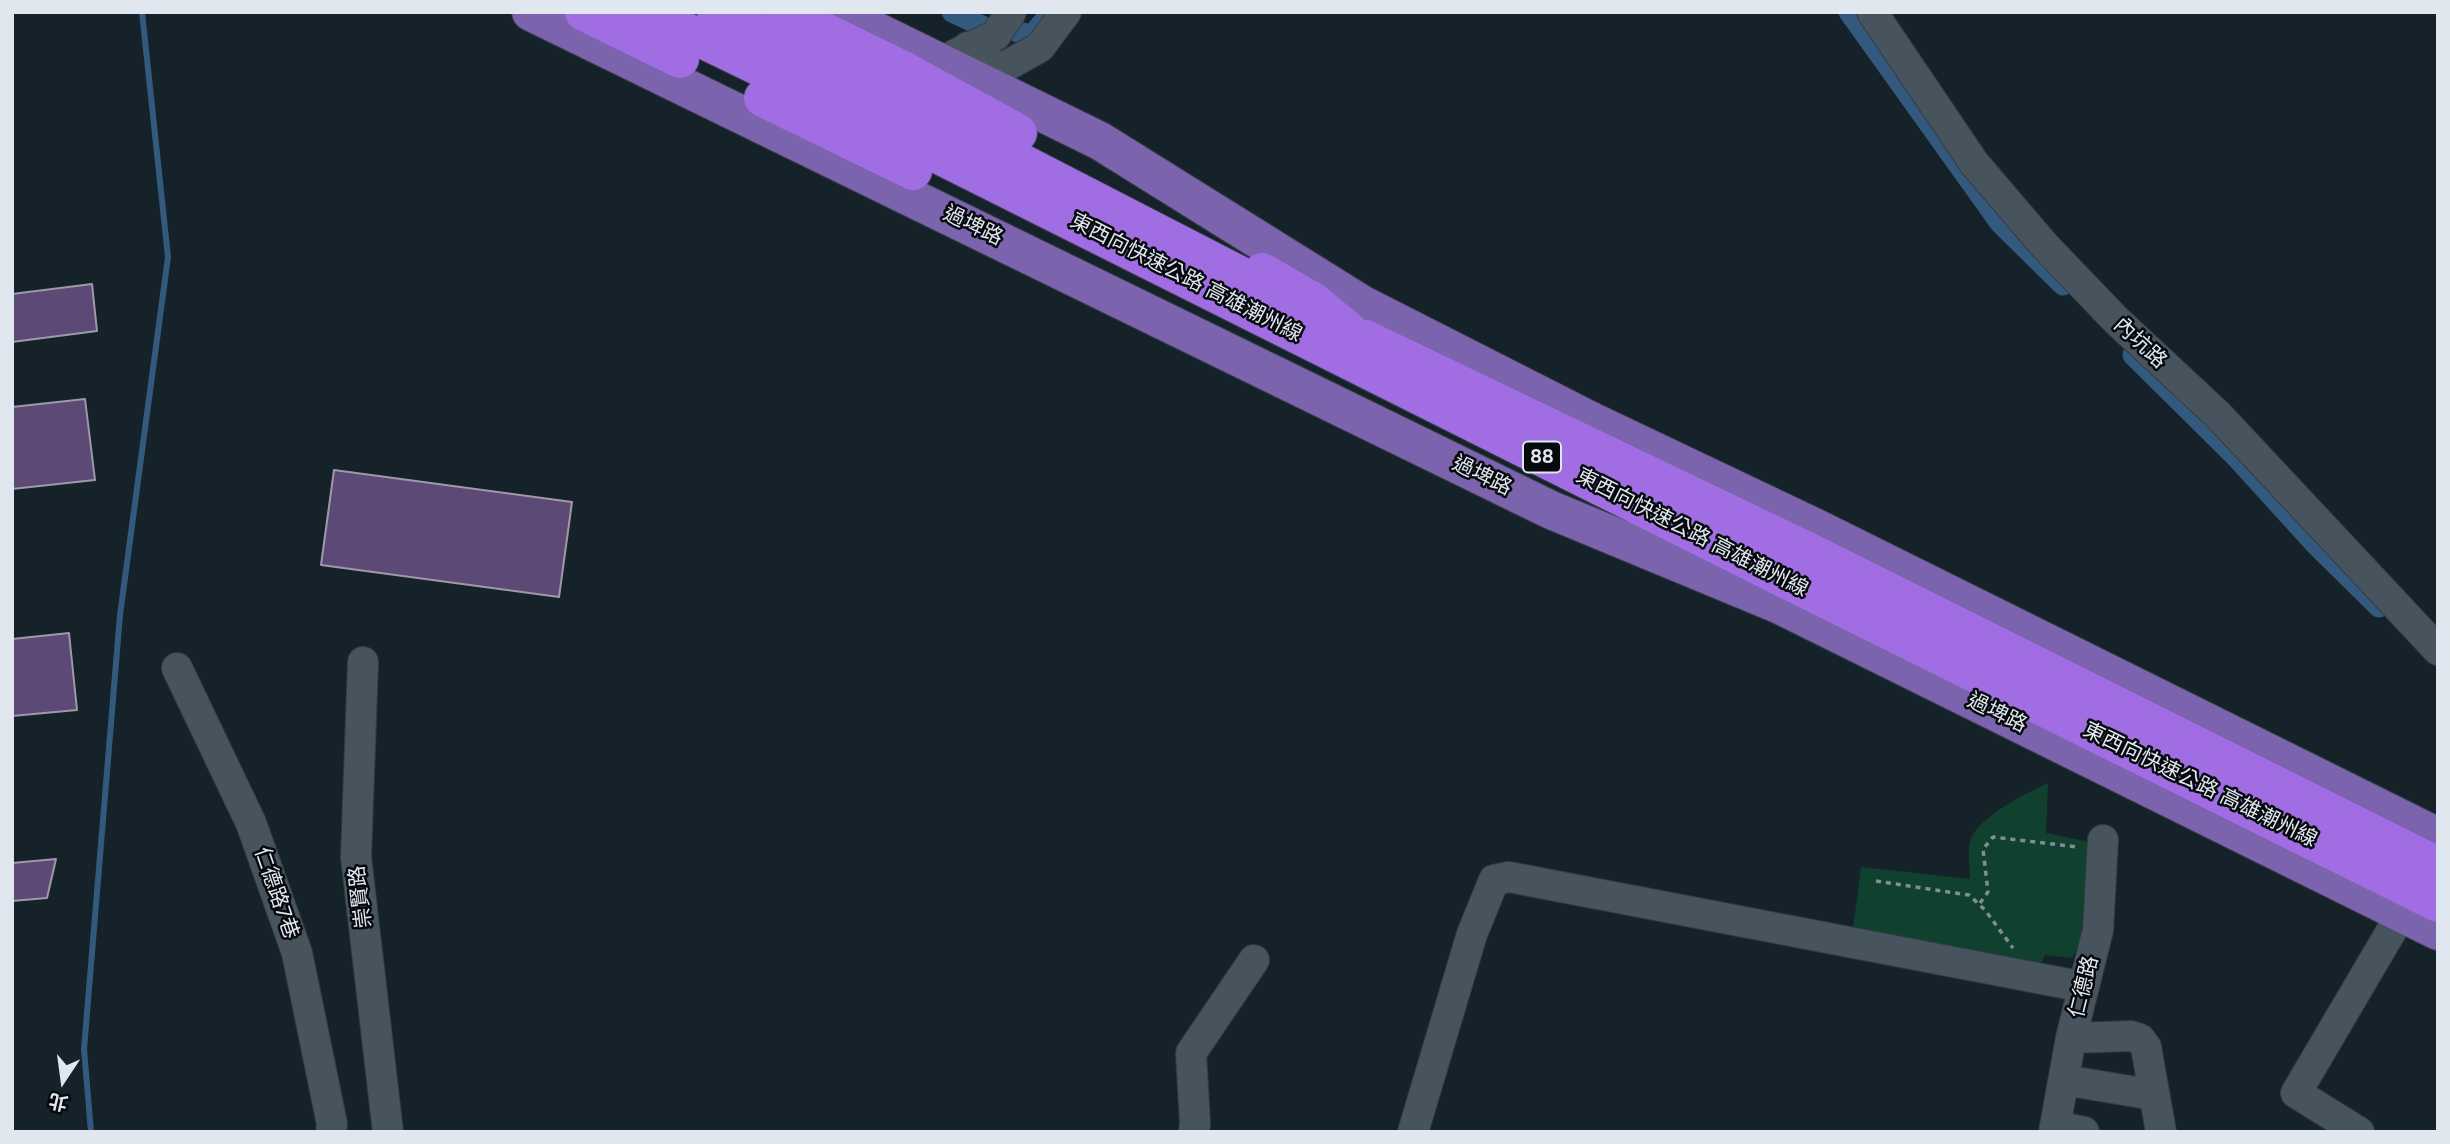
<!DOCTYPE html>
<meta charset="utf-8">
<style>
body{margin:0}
#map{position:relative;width:2450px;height:1144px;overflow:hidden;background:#16222a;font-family:Figtree,"Noto Sans TC",sans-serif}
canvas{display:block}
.frame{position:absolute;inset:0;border:14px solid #e0e7ee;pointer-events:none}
.north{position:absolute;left:28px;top:1046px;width:70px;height:70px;-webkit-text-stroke:5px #060a0e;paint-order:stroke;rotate:193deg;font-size:19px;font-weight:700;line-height:28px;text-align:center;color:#e0e7ee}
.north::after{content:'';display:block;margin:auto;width:24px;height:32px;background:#e0e7ee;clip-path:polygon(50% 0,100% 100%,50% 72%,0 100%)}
</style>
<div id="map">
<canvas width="2450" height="1144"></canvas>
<div class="frame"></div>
<div class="north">北</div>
</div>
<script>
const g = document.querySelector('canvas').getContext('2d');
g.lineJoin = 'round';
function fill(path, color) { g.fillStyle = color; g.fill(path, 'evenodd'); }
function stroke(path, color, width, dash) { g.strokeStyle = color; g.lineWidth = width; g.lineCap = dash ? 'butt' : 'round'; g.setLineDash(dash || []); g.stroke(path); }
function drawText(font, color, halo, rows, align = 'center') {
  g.font = font + ' Figtree,"Noto Sans TC",sans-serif'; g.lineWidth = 5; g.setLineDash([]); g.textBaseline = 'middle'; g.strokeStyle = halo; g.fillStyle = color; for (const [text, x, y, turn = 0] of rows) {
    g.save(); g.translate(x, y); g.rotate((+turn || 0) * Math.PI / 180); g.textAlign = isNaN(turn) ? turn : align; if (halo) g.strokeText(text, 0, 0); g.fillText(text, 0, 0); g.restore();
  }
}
const green = new Path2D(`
 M2048,783L2046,833L2090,842V923L2072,958L2045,955L2040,965L1853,929L1861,867L1970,879C1970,868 1967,851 1970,841C1978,817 2026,793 2048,783Z`);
const stream = new Path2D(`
 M91,1132L84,1049L120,615L168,257L142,12`);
const canal = new Path2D(`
 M952,12L982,26
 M1849,12L2000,223L2063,285
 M1018,32L1032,35L1050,14
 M2133,355L2235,456L2315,544L2379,607`);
const building = new Path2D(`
 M92,284L97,331L12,342V294Z
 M85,399L95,480L12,489V407Z
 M334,470L572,502L559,597L321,565Z
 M69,633L77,710L12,716V639Z
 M56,859L47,898L12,901V863Z`);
const path = new Path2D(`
 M1876,881L1969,895L1985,910L2013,948
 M1980,903L1988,892L1983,849L1993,837L2078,847`);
const minor = new Path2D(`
 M1872,12L1974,163L2044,245L2116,320L2218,415L2438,650
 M968,47L1001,69L1040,47L1066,12
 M954,55L996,35L1011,12
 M363,662L356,857L388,1132
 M177,668L251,823L297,953L332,1124L331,1132
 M2071,1038L2131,1036L2140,1039L2146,1047L2161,1132
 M2064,1080L2154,1095
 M2055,1126L2084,1132
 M1194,1132L1195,1123L1191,1053L1254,960
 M1413,1132L1472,934L1494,880L1509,877L2084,987
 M2054,1132L2071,1038L2098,930L2103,840
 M2359,1132L2296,1093L2402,913`);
const major = new Path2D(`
 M531,12L1551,510L1780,605L2438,931
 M837,12L1100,141L1363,305L1591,421L1818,529L2438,837`);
const highway = new Path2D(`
 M584,12L680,59
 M646,12L877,124L1791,582L2438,903
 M716,12L890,95L1280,296
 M784,12L901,69L1018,133
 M763,98L913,171
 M1262,272L1314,302L1350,332
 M1365,339L1807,551L2438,866`);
const shields = [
 [1542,457,38]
];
const shieldNames = [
 ["88",1542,457]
];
const streetNames = [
 ["過埤路",973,226,26],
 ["東西向快速公路 高雄潮州線",1186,278,27],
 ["內坑路",2140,343,43],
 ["過埤路",1482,476,26],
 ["東西向快速公路 高雄潮州線",1692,533,27],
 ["過埤路",1997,713,26],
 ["東西向快速公路 高雄潮州線",2200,785,26],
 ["仁德路7巷",276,893,71],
 ["崇賢路",361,897,-97],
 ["仁德路",2084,987,-76]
];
fill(green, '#10412f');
stroke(stream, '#33597e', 6);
stroke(canal, '#33597e', 21);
fill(building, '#5d4975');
stroke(building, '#9f98a8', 2);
stroke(minor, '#343b43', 32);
stroke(major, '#343b43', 40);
stroke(highway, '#343b43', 40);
stroke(path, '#838d94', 3.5, [5, 5]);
stroke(minor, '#47545e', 30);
stroke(major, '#7c63ad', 38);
stroke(highway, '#a06de2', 38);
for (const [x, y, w] of shields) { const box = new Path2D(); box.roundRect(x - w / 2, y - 15.5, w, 31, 5); g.fillStyle = '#060a0e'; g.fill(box); stroke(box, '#e0e7ee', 2); }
drawText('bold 19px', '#e0e7ee', null, shieldNames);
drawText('21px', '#e0e7ee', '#060a0e', streetNames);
</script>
